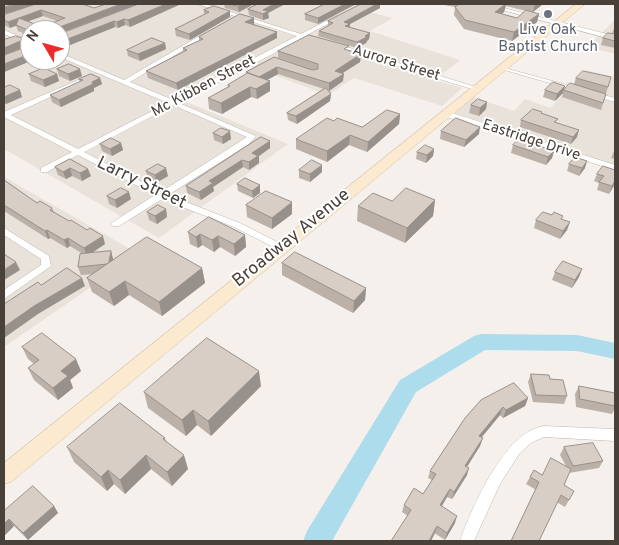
<!DOCTYPE html>
<style>
body{margin:0}
#map{position:relative;width:619px;height:545px;overflow:hidden;background:#f5f0ec;font-family:Overpass,sans-serif}
canvas{display:block}
.frame{position:absolute;inset:0;border:5px solid #49403a;pointer-events:none}
.north{position:absolute;left:20px;top:20px;width:50px;height:50px;box-sizing:border-box;background:#fff;border:1px solid #b6b3b0;border-radius:50%;rotate:307deg;font-size:14px;font-weight:700;line-height:20px;text-align:center;color:#49403a}
.north::after{content:'';display:block;margin:auto;width:18px;height:22px;background:#eb2c2d;clip-path:polygon(50% 0,100% 100%,50% 72%,0 100%)}
</style>
<div id="map">
<canvas width="619" height="545"></canvas>
<div class="frame"></div>
<div class="north">N</div>
</div>
<script>
const g = document.querySelector('canvas').getContext('2d');
g.lineJoin = 'round';
function fill(path, color) { g.fillStyle = color; g.fill(path, 'evenodd'); }
function stroke(path, color, width, dash) { g.strokeStyle = color; g.lineWidth = width; g.lineCap = dash ? 'butt' : 'round'; g.setLineDash(dash || []); g.stroke(path); }
function drawText(font, color, halo, rows, align = 'center') {
  g.font = font + ' Overpass,sans-serif'; g.lineWidth = 4; g.setLineDash([]); g.textBaseline = 'middle'; g.strokeStyle = halo; g.fillStyle = color; for (const [text, x, y, turn = 0] of rows) {
    g.save(); g.translate(x, y); g.rotate((+turn || 0) * Math.PI / 180); g.textAlign = isNaN(turn) ? turn : align; if (halo) g.strokeText(text, 0, 0); g.fillText(text, 0, 0); g.restore();
  }
}
const residential = new Path2D(`
 M4,4H359L352,8L393,18L370,31L460,60L435,80L462,88L442,106L354,78L328,95L241,63L177,98L288,144L159,238L4,149ZM30,30H60V60H30Z
 M615,20V54L587,47Z
 M586,70L615,77V165L455,113L473,97L514,111L525,99L550,108Z
 M4,177L139,254L4,347Z`);
const river = new Path2D(`
 M481,334L577,335L615,343V359L577,351L485,350L416,392L332,541H303L307,531L400,380L474,336Z`);
const street = new Path2D(`
 M197,4H205L301,34L336,16L341,17L307,35L308,38H303L179,103L256,136L249,144L168,195L240,223L285,246L287,248L285,250H279L234,227L162,199L119,226H113L111,224L113,222L155,195L78,155L47,172H41V168L72,152L4,117V112L90,75H94V77L11,115L78,149L168,103L60,57V53L124,80L208,31H212V33L130,82L173,100L297,36ZM173,105L247,137L161,192L84,152Z
 M480,4H488L615,36V40Z
 M4,30L30,41V45L4,34Z
 M337,44L479,88L480,89L475,90L335,47V45Z
 M501,67L615,98V102L501,69Z
 M443,112H449L615,165V170L443,116Z
 M4,228L49,256L51,266L4,299V290L41,265V259L4,235Z
 M544,426L615,429V441L544,437L531,443L519,454L500,484L474,541H460C472,507 505,431 544,426Z`);
const secondary = new Path2D(`
 M576,4H585L11,482L4,484V463Z`);
const wall = new Path2D(`
 M4,4L94,8L138,4L60,33V30L33,60L4,72V40L27,46L12,52L29,46V39L27,35L18,31L16,25L10,28L4,25V15L32,5ZM43,16L57,21L42,27L28,21Z
 M139,4H181L130,27L125,25L118,28L115,27L60,49V34Z
 M224,4H254L239,12L225,8Z
 M258,4H285L268,13L269,18L263,20L249,15L248,9Z
 M325,4H356L318,24L305,20V14Z
 M361,4H380V8L350,24V27L370,33L369,39L367,41L366,43L357,48L318,36L319,31L328,26V21Z
 M439,4H543L533,12L539,14L537,22L512,41L464,29L454,15L455,7ZM506,6L526,11L517,18L502,14L504,12Z
 M204,10L230,11V17L190,40L176,36L175,29L204,15Z
 M254,18V24L277,38L178,90L148,78L146,71L183,52V48L199,41V37Z
 M615,26V34L612,33Z
 M615,34V48L601,45L603,38Z
 M165,43L166,49L140,61L128,56L127,50Z
 M278,51H349L361,54L360,62L342,73L343,81L329,91L331,94L330,101L297,124L288,120L287,113L324,89L278,74L267,80L270,81V91L257,99L251,97L222,114L209,109L208,98L228,87V85L246,75V72L274,57L313,69L278,58Z
 M57,69L82,76L70,81L59,76Z
 M29,74H57L59,81L45,87L31,81Z
 M100,78L102,84L94,88V91L61,107L52,102L50,95L80,82L79,79Z
 M576,78L608,87L601,110L562,97L564,90L574,84Z
 M565,86L563,93L555,101L543,97L545,90Z
 M4,88L22,97L6,104L4,103Z
 M487,102L486,109L479,116L469,113L471,105Z
 M542,113L577,137L571,144L520,127L521,120Z
 M400,114L399,124L367,152L349,145L327,162L296,149V139L334,121L362,127Z
 M441,131L479,134L464,147L440,139Z
 M213,133L231,139L223,144L214,140Z
 M261,137L270,148L259,156V163L249,170L243,167L213,187L214,191L201,200L187,193L186,186Z
 M121,143L123,150L112,156L102,151L100,144Z
 M513,145L554,151L552,158L546,165L511,153Z
 M434,149L433,156L426,163L416,159L417,152Z
 M615,149V159L611,158Z
 M70,159L91,176L82,181L72,176L66,179L58,175L55,167Z
 M569,164L585,168L579,176L567,171Z
 M299,170L322,172L310,182L299,178Z
 M615,170V188L613,187L609,194L597,190L599,183L594,181L597,174Z
 M146,171L168,176L156,183L148,179Z
 M4,180L37,203L52,208L54,212L105,244L92,253L111,251L113,260L202,268L205,283L162,316L129,295L114,306L92,292L87,278L93,274L81,275L78,267L83,254L70,246L67,248L50,238L48,239L4,211Z
 M237,184L260,185V193L253,198L238,191Z
 M107,196L131,199L117,208L109,204Z
 M435,200L433,216L405,243L357,221L358,206L392,201Z
 M246,205L292,214L272,229L247,217Z
 M166,209L167,217L157,224L149,220L147,212Z
 M562,219L567,230L560,239L534,228L536,220Z
 M188,232L245,235L246,247L235,256L220,247L214,252L202,245L198,248L190,244Z
 M282,263L366,288L365,300L353,313L282,275Z
 M582,269L579,277L572,288L552,280L555,272Z
 M22,347L81,371L70,380L73,388L58,400L34,380L28,368L34,364L28,359Z
 M531,374L550,379L567,396L564,404L533,402L528,382Z
 M261,386L211,436L197,425L186,436L148,408L144,392Z
 M579,386L615,396V408L612,414L576,407L575,394Z
 M528,398L525,406L503,418L500,415L482,437L480,446L467,467V475L452,499L447,497L442,506L455,523L445,540L402,512L404,505L423,494L432,480L428,478L430,471L465,418Z
 M165,438L166,441L188,469L172,486L151,469L125,494L114,484L107,491L74,462L67,447Z
 M564,447L603,461L599,468L569,473L564,485L569,500L565,507L526,484L534,470L542,475L566,466L560,455Z
 M54,506L58,513L28,540L14,526L4,536V511Z`);
const shadedWall = new Path2D(`
 M16,4H37L4,14V7Z
 M121,4H138L60,33V30H57V28Z
 M166,4H181L130,27L128,20Z
 M242,4H254L239,12L238,6Z
 M274,4H285L268,13L269,18L263,20V10Z
 M345,4H356L318,24V18Z
 M377,4H380V8L350,24L349,30L345,32L344,22Z
 M506,4L504,12L493,21L495,12Z
 M535,4H543L533,12Z
 M41,10L43,16L10,28L8,22Z
 M230,11V17L190,40L189,34Z
 M539,14L537,22L512,41L514,32Z
 M254,18V24L245,22Z
 M124,19L125,25L118,28L117,22Z
 M114,21L115,27L60,49V42Z
 M277,32V38L178,90L176,83Z
 M370,33L369,39L367,41L366,43L357,48V42Z
 M25,39L27,46L4,55V48Z
 M165,43L166,49L140,61L138,54Z
 M30,54V60H33L4,72V64Z
 M361,54L360,62L335,78V71Z
 M277,67L278,74L260,84L259,77Z
 M80,69L82,76L70,81L68,74Z
 M57,74L59,81L45,87L43,80Z
 M344,74L343,81L329,91V83Z
 M100,78L102,84L94,88V91L61,107L59,100Z
 M270,81V91L257,99L256,89Z
 M565,86L563,93L555,101L557,94Z
 M250,87L251,97L222,114L221,103Z
 M20,90L22,97L6,104L4,97Z
 M331,94L330,101L297,124L296,116Z
 M487,102L486,109L479,116L480,108Z
 M400,114L399,124L367,152L368,142Z
 M480,127L479,134L464,147L466,140Z
 M579,130L577,137L571,144L573,137Z
 M230,131L231,139L223,144L222,137Z
 M350,135L349,145L327,162V151Z
 M270,141V148L259,156V163L249,170V162L252,153Z
 M121,143L123,150L112,156L110,149Z
 M434,149L433,156L426,163L427,155Z
 M554,151L552,158L546,165L548,157Z
 M242,160L243,167L213,187L214,191L201,200L199,192L209,181Z
 M587,161L585,168L579,176L582,168Z
 M322,165V172L310,182V174Z
 M70,168L72,176L66,179L63,172Z
 M166,168L168,176L156,183L155,175Z
 M88,169L91,176L82,181L80,173Z
 M615,181L613,187L609,194L612,186Z
 M260,185V193L253,198L252,191Z
 M129,192L131,199L117,208L115,200Z
 M435,200L433,216L405,243L407,228Z
 M292,202V214L272,229V218Z
 M166,209L167,217L157,224L155,216Z
 M570,222L567,230L560,239L563,231Z
 M47,230L50,238L48,239L45,231Z
 M200,234L202,245L198,248L196,237Z
 M245,235L246,247L235,256L234,244Z
 M103,236L105,244L87,256L84,248Z
 M218,236L220,247L214,252L212,240Z
 M68,238L70,246L67,248L64,240Z
 M111,251L113,259L112,272L109,264Z
 M16,262L20,270L4,280V270Z
 M202,268L205,283L162,316L159,302Z
 M582,269L579,277L572,288L575,280Z
 M82,278L85,286L38,314L4,338V327L34,306Z
 M125,281L129,295L114,306L109,292Z
 M366,288L365,300L353,313L354,301Z
 M76,359L81,371L70,380L73,388L58,400L53,388L61,371Z
 M259,371L261,386L211,436L208,421Z
 M528,398L525,406L503,418L506,410Z
 M503,407L500,415L476,444L479,436Z
 M193,410L197,425L186,436L182,420Z
 M483,438L480,446L463,473L465,466Z
 M146,455L151,469L125,494L120,480Z
 M184,455L188,469L172,486L167,472Z
 M469,468L467,475L452,499L454,492Z
 M108,470L114,484L107,491L101,477Z
 M450,489L447,497L438,512L440,505Z
 M54,506L58,513L28,540L23,533Z
 M457,516L455,523L445,540L447,533Z
 M9,519L14,526L4,536V524Z
 M437,526L435,533L431,541H429Z`);
const building = new Path2D(`
 M4,4H16L4,7Z
 M36,4H82L94,8L106,4H121L57,28V30H30V54L4,64V55L29,46L30,35L26,32L30,31L16,25L19,18L42,27L65,18L41,10L8,22L4,20V15Z
 M139,4H166L128,20L124,19L117,22L114,21L60,42V34Z
 M231,4H242L238,6Z
 M258,4H274L263,10L268,11L263,14L248,9Z
 M325,4H345L318,18L305,14Z
 M361,4H377L344,22L350,24L345,26L370,33L365,36L367,37L357,42L319,31L333,23L328,21Z
 M460,4H506L495,12L517,18L526,10L539,14L514,32L465,20L455,7Z
 M214,6L230,11L189,34L175,29L209,12L204,10Z
 M240,14L254,18L245,22L277,32L176,83L146,71L187,50L183,48L203,39L199,37Z
 M608,33L615,34V41L603,38Z
 M309,35L349,46L344,49L361,54L335,71L344,74L329,83L277,67L259,77L246,72L274,57L312,70L318,69V64L278,51Z
 M16,36L25,39L4,48V40Z
 M152,38L165,43L138,54L127,50Z
 M69,64L80,69L68,74L57,69Z
 M44,68L57,74L43,80L29,74Z
 M583,71L611,77L608,87L576,78Z
 M248,73L270,81L256,89L250,87L221,103L208,98L230,86L228,85Z
 M91,74L100,78L92,82L93,84L59,100L50,95L83,80L79,79Z
 M553,82L565,86L557,94L545,90Z
 M570,83L606,94L603,103L564,90Z
 M10,85L20,90L4,97V88Z
 M326,88L331,94L296,116L287,113Z
 M478,99L487,102L480,108L471,105Z
 M533,109L542,112L541,113L558,119L554,122L579,130L573,137L521,120Z
 M387,110L400,114L368,142L350,135L327,151L296,139L327,118L334,121L337,118L362,127Z
 M456,118L480,127L466,140L441,131Z
 M221,128L230,131L222,137L213,133Z
 M261,137L270,141L252,153L258,156L249,162L242,160L209,181L213,183L199,192L186,186Z
 M111,138L121,143L110,149L100,144Z
 M519,139L554,151L548,157L513,145Z
 M425,145L434,149L427,155L417,152Z
 M575,157L587,161L582,168L569,164Z
 M70,159L88,169L80,173L70,168L63,172L55,167Z
 M312,160L322,165L310,174L299,170Z
 M158,164L166,168L155,175L146,171Z
 M603,166L615,170V181L612,186L599,182L604,176L597,174Z
 M245,178L260,185L252,191L237,184Z
 M4,180L37,203L40,201L52,208L50,210L69,221L71,220L87,230L90,228L103,236L84,248L68,238L64,240L47,230L45,231L4,205Z
 M121,188L129,192L115,200L107,196Z
 M406,188L435,200L407,228L358,206L373,193L392,201Z
 M266,191L292,202L272,218L246,205Z
 M158,205L166,209L155,216L147,212Z
 M543,212L552,215L554,212L563,216L561,219L570,222L563,231L536,220Z
 M209,217L245,235L234,244L218,236L212,240L200,234L196,237L188,232Z
 M147,237L202,268L159,302L125,281L109,292L87,278Z
 M111,251L109,262L107,264L78,267L80,254Z
 M295,252L366,288L354,301L282,263Z
 M4,254L16,262L4,270Z
 M563,261L582,269L575,280L555,272Z
 M67,268L82,278L34,306L4,327V304L38,282L41,285Z
 M42,333L76,359L61,371L68,376L53,388L28,368L39,360L22,347Z
 M207,338L259,371L208,421L193,410L182,420L144,392Z
 M531,374L549,375L550,379L563,380L567,396L536,395Z
 M514,383L528,398L506,410L503,407L479,436L483,438L465,466L469,468L454,492L450,489L440,505L457,516L447,533L437,526L429,541H391L411,510L404,505L414,488L423,494L436,474L430,471L465,418L481,400Z
 M579,386L615,393V406L580,399Z
 M120,403L165,438L163,439L184,455L167,472L146,455L120,480L108,470L101,477L67,447Z
 M593,443L603,461L573,466L564,447Z
 M551,458L571,469L564,485L574,491L569,500L561,495L539,541H511L539,482L530,477L534,470L542,475Z
 M33,486L54,506L23,533L9,519L4,524V511Z`);
const markers = [
 [548,14,5,"#6b7280"]
];
const farWorshipnames = [
 ["Live Oak",548,31],
 ["Baptist Church",548,48]
];
const farStreetnames = [
 ["Aurora Street",396,64,17],
 ["Mc Kibben Street",204,87,-28],
 ["Eastridge Drive",531,141,18]
];
const streetNames = [
 ["Larry Street",141,184,26],
 ["Broadway Avenue",292,239,-39]
];
fill(residential, '#e8e2da');
fill(river, '#addcec');
stroke(street, '#c0b7ae', 1);
stroke(secondary, '#d4bfa0', 1);
fill(street, '#fff');
fill(secondary, '#fbeacf');
fill(wall, '#bbb1a9');
fill(shadedWall, '#98908a');
fill(building, '#d9cec5');
stroke(building, '#98908a', 1);
for (const [x, y, r, color] of markers) { const dot = new Path2D(); dot.arc(x, y, r, 0, 2 * Math.PI); g.fillStyle = color; g.fill(dot); stroke(dot, '#fff', 2); }
drawText('15px', '#5b616d', '#fff', farWorshipnames);
drawText('15px', '#49403a', '#fff', farStreetnames);
drawText('18px', '#49403a', '#fff', streetNames);
</script>
